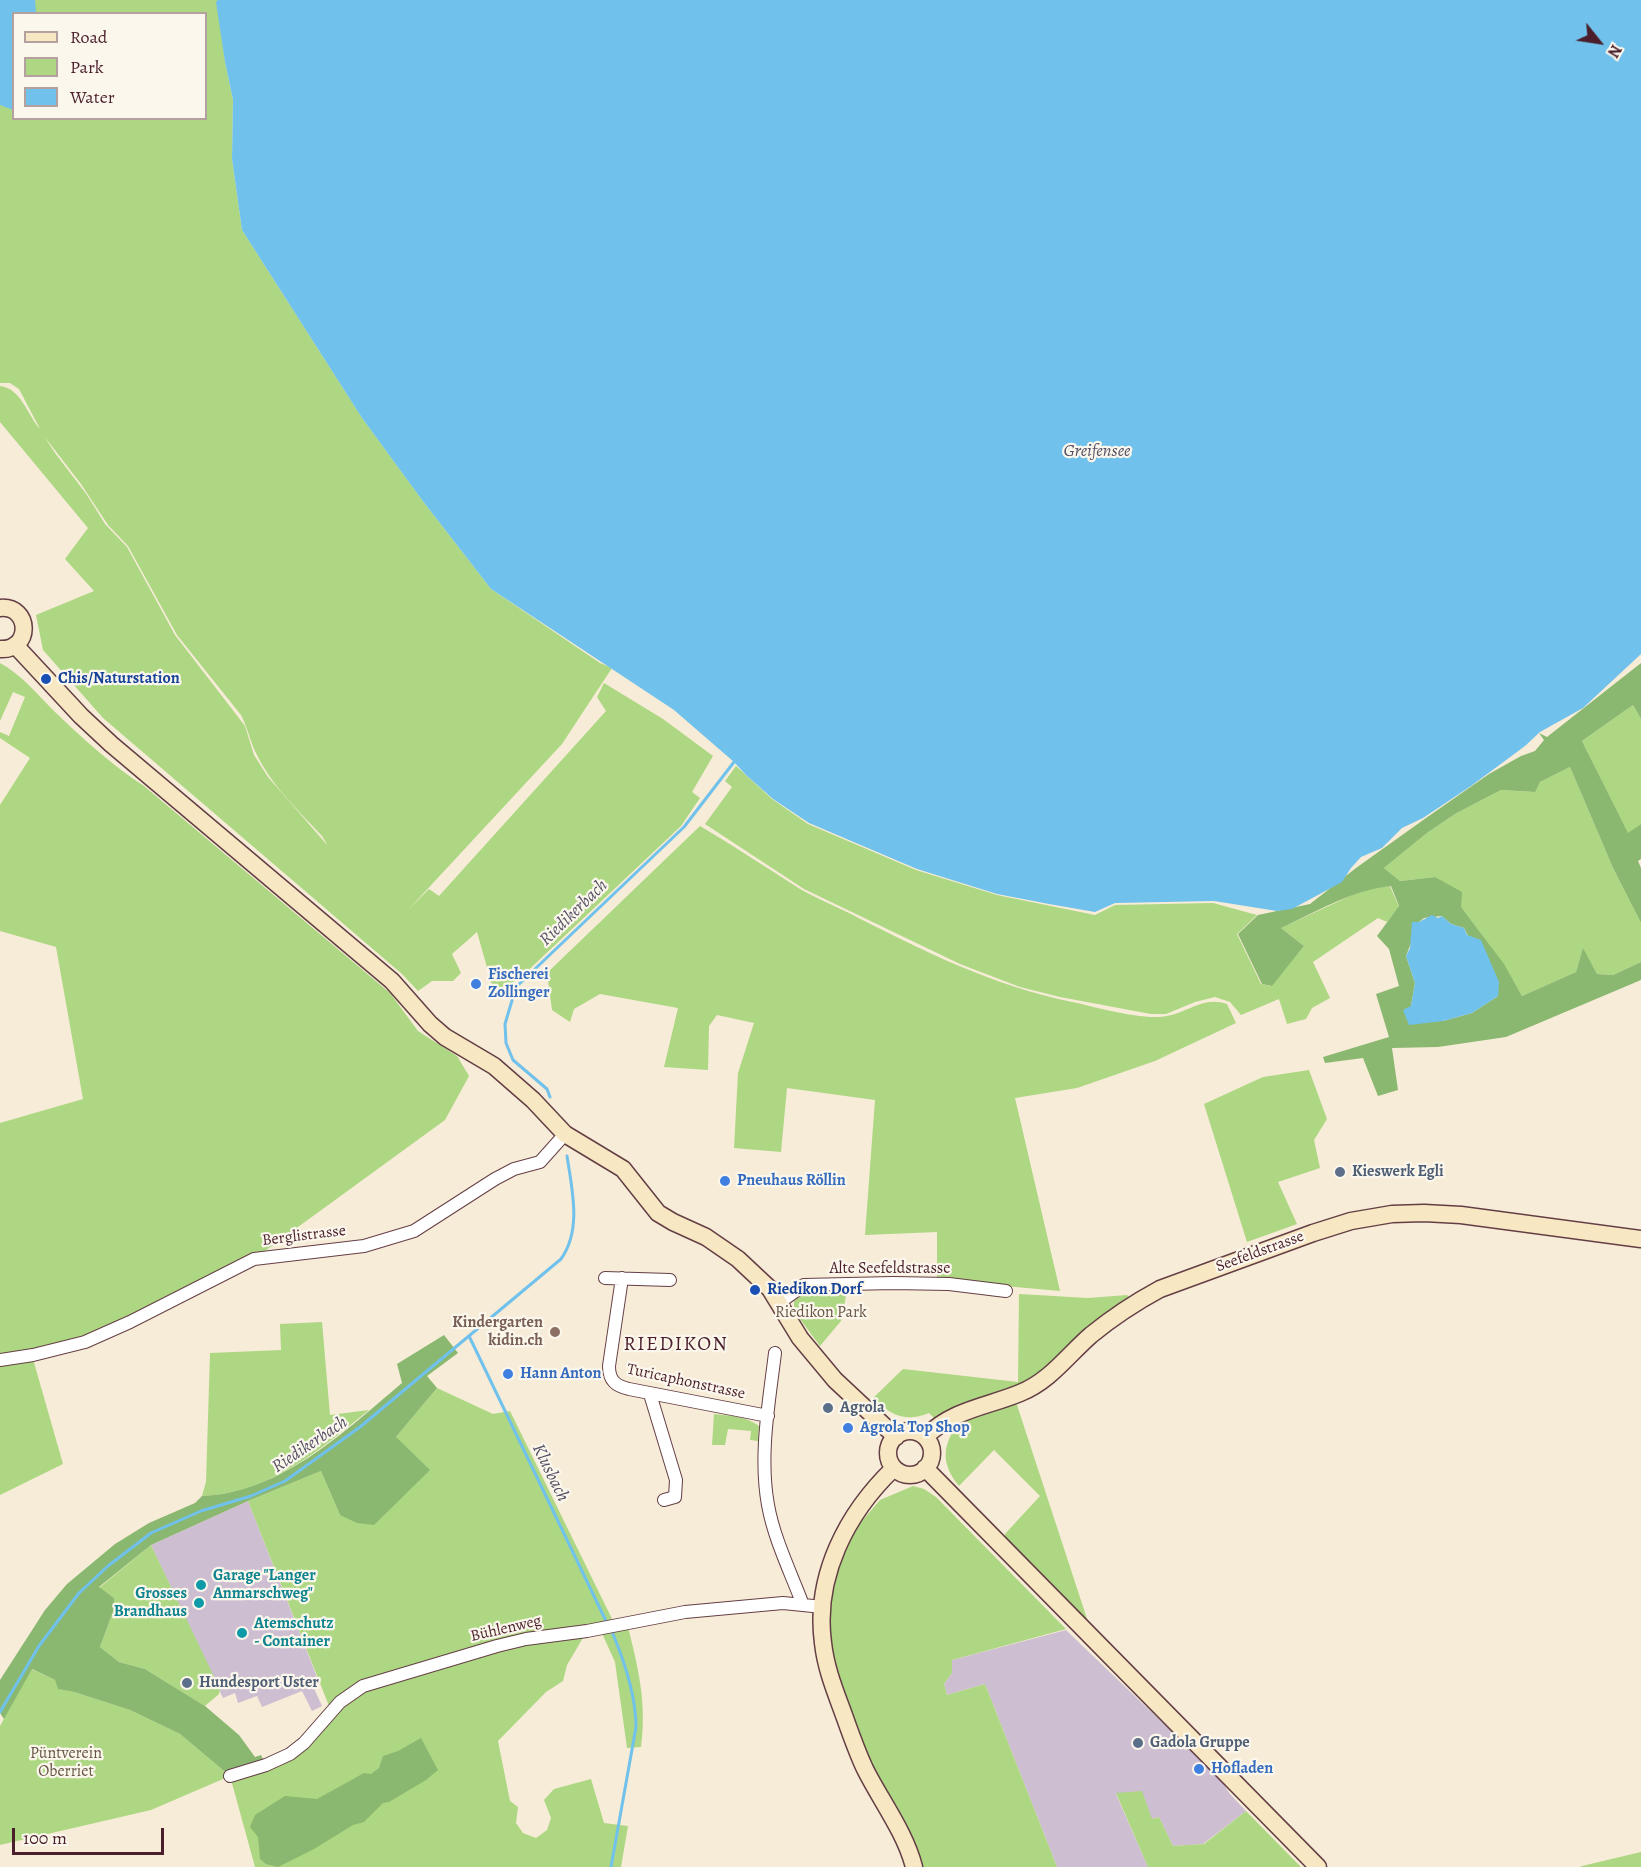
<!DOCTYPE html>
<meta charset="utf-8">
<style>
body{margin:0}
#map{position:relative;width:1641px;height:1867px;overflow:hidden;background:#f7ecd7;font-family:Alegreya,serif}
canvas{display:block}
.legend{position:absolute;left:12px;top:12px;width:195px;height:108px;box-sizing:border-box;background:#fbf7ec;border:2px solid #b4a19f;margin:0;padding:8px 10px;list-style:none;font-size:18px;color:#4a1f2b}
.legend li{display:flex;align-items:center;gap:12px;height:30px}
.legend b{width:30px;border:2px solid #b4a19f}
.north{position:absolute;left:1569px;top:12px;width:60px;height:60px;-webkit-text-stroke:4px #fbf7ec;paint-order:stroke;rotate:120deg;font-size:16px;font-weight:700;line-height:24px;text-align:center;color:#4a1f2b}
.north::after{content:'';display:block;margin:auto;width:21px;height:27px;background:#4a1f2b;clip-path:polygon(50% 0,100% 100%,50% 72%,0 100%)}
.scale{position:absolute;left:12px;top:1828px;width:152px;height:27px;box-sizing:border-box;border:3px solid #4a1f2b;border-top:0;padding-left:8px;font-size:18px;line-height:21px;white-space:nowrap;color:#4a1f2b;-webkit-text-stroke:4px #fbf7ec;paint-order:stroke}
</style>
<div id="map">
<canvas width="1641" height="1867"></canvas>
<ul class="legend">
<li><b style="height:8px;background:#f7e8c3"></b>Road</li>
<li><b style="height:16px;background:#add782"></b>Park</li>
<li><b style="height:16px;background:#70c1ec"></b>Water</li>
</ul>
<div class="north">N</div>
<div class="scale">100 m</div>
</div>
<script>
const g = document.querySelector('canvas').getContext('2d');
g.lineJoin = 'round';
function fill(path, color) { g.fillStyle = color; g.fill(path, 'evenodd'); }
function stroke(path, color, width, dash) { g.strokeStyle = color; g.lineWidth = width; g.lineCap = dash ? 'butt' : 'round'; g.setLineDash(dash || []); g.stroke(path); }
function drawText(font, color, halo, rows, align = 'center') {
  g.font = font + ' Alegreya,serif'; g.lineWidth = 4.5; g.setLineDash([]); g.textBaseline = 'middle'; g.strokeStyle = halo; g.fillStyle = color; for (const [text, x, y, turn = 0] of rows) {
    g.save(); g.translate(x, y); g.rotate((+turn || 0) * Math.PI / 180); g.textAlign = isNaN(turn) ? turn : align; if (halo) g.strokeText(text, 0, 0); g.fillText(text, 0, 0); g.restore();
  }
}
const industrial = new Path2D(`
 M248,1501L319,1682L313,1686L322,1706L312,1711L302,1691L262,1707L257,1696L238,1703L235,1693L223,1698L151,1545Z
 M1066,1630L1218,1776L1230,1794L1246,1811L1203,1844L1173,1846L1159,1817L1152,1819L1116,1794L1148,1867H1057L985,1684L947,1695L944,1684L952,1673V1660Z`);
const green = new Path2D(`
 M0,0H218L225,62L233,100L232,159L242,230L362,418L422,500L491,589L600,663L612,668L562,744L408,910L429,889L439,896L606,711L597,697L604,683L663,719L713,756L692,792L700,798L681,826L519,979L494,992L477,932L452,954L461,973L453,981H432L418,991L402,974L103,718L43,650L36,615L94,591L65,559L88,528L0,422V386C21,388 28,416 40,429L19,389L10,383H0ZM14,14H206V118H14ZM44,436L81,484L108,525L128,546L177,635L241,715C248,728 250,742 257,755C272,786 299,811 322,836L328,846L268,777L254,755L245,726L175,635L127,547L105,524L87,495L55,453Z
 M0,663C22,675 37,694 55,712C83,739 112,765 144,786L390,993L418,1031L457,1056L469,1076L445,1120L254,1259L83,1349L33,1359L63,1464L0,1495V1123L83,1099L56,947L0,931V805L30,758L0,738V732L9,736L25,697L13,692L0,721Z
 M1633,705L1641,719V824L1628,834L1582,741Z
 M736,766L772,799L808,824L916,870L997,895L1095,915L1115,905L1213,903L1257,915L1237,934L1261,984L1271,986L1304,946L1281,928L1350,896L1373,888L1390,886L1399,907L1387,922L1378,918L1313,962L1330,998L1312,1008L1306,1019L1287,1024L1279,999L1241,1015L1230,1002L1215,997L1195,1002L1166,1014H1151L1060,997L1020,987L960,964L804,889L705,824L732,787L725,781Z
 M1570,767L1613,868L1641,923V962L1613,975L1597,974L1583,949L1576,972L1522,996C1498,953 1468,915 1435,877L1400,881L1384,868L1427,833L1455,814L1501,790L1534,792L1540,782Z
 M700,826C734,846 767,868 800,889C816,898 833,905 849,913C921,950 993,986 1072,1002C1097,1007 1143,1021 1167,1016C1189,1012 1203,996 1227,1004L1236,1023L1155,1061L1077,1088L1015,1098L1060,1291L937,1280V1232L865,1235L875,1100L787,1088L781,1152L734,1148L738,1073L754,1023L717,1015L709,1026L708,1070L664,1067L678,1008L600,994L574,1009L570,1022L552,1010L547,973Z
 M1309,1070L1327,1119L1314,1140L1320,1168L1278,1182L1297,1224L1247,1242L1204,1104L1263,1077Z
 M843,1292L846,1296L841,1321L820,1346L794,1311V1301L804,1293Z
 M1019,1294L1088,1298L1127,1295L1131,1299L1037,1379L934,1418L929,1413C904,1423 893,1414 871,1400L903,1369L1018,1382Z
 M322,1322L330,1415L369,1410C320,1450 268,1494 202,1496L206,1482L210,1353L281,1350L280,1324Z
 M437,1388L493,1414L510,1411L615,1625L627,1623C638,1667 647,1702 641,1747L627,1748L615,1662L600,1629L587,1631L567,1665L563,1681L546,1692L498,1741L510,1801L518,1807L516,1823L523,1833L536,1838L547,1830L551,1818L544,1800L554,1789L591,1779L604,1823L628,1826L621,1867H255L230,1776L151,1810L0,1845V1726L31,1669L55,1680L59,1689L74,1692L130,1710L180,1734L230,1776L290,1754L331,1711L248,1501L321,1471L340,1515L396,1437Z
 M1016,1402L1090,1628L1006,1543L1005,1534L1040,1496L994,1450L959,1486C946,1470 941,1454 951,1435L946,1429L966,1418Z
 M714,1414C730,1416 746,1416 759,1426L758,1441L750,1440L751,1431L728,1429L725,1445H712Z
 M913,1486L924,1489L936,1497L1066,1629L952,1660V1673L944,1684L947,1695L985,1684L1057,1867H914L830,1678L828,1605L839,1562L855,1529L880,1500Z
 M151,1545L220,1689L219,1694L205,1706L145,1669L119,1662L100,1647L114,1609V1598L99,1588Z
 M1142,1791L1152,1819L1159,1817L1173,1846L1204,1844L1246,1811L1301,1867H1148L1116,1793Z
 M1641,1852V1867H1580L1582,1866Z`);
const forest = new Path2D(`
 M1641,663V719L1633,705L1582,741L1628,833L1641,824V859L1638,861L1641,868V923L1613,868L1570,767L1540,782L1535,792L1501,790L1455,814L1427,833L1384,868L1400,881L1435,877L1462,892L1461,907L1504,964L1522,996L1576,972L1583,948L1597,974L1613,975L1641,962V980L1506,1037L1438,1047L1392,1048L1398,1090L1378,1096L1363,1058L1325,1063L1323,1057L1389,1037L1376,994L1399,986L1389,949L1377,936L1399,906L1391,886C1352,890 1316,912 1281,928L1304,946L1272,986L1262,984L1238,934L1258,915L1310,904L1356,868L1426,818L1489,774L1521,756L1535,751L1544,740L1539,733L1547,737ZM1442,916L1451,924L1464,928L1498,996L1472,1013L1443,1021L1411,1006L1415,983L1406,956L1419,922L1424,918Z
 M444,1335L458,1353L427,1376L437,1388L396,1437L430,1470L374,1525L357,1523L340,1515L321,1471L248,1501L151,1545L99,1587L114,1598V1609L100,1647L119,1662L145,1669L205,1706L239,1735L255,1757L261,1755L266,1765L230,1776L180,1734L130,1710L74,1692L58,1689L55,1680L32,1669L4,1719L0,1713V1680L45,1610L67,1584L115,1544L149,1523L195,1503L202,1496C281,1493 345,1431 402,1383L397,1364Z
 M421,1738L438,1770L426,1780L389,1802L383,1803L364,1822L353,1825L314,1849L278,1867L266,1864L260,1859L258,1837L250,1827L255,1815L285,1796L317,1799L364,1773L371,1774L379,1768L383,1756L398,1751Z`);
const water = new Path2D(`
 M0,0H35L36,13L14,14L13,110L0,105Z
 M218,0H1641V654L1583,708L1540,732L1525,746L1471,786L1423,818L1402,828L1382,848L1361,857L1351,868L1342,882L1292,909L1277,911L1214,901L1115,903L1095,912L1049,904L997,894L917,869L809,823L773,799L746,775L734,762L674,710L491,589L422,500L362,418L242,230L232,159L233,100L225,62L216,2Z
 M1432,915L1438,918L1442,916L1451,924L1464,928L1467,935L1481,940L1499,982L1498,996L1472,1013L1443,1021L1409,1025L1403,1010L1411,1006L1415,983L1406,956L1410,948L1412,922H1419Z`);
const stream = new Path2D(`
 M550,1097L547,1089L513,1060L506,1043L505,1024L516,987L684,827L734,762
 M469,1336L606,1621
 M0,1712L39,1646L79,1593L108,1566L151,1533L201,1511L251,1496L285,1481L360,1427L561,1259C582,1230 572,1189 567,1156
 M611,1867L636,1727C636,1695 625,1663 613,1634`);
const street = new Path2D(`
 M605,1278L670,1280
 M622,1278L609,1366C609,1381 616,1386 629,1389L768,1416
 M779,1303L804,1285L893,1283L949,1284L1006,1291
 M775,1353C769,1403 759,1455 768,1505C774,1539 791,1573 803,1605
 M0,1360L33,1355L85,1342L130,1322L254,1259L364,1246L414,1231L495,1179L514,1169L540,1162L565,1134
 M650,1394L676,1480L675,1497L664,1500
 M230,1776L266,1765L290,1754L304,1743L340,1702L363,1686L497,1646L526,1639L587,1631L685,1612L783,1603L823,1607`);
const secondary = new Path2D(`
 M0,608C31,605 32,651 0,649
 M15,645L81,716L111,744L392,981L430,1024L445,1037L494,1066L533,1100L565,1134L623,1169L658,1213L673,1222L706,1237L738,1259L770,1289L800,1338L835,1380L896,1437
 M888 1453a22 22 0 1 1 44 0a22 22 0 1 1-44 0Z
 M925,1437C954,1409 986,1407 1020,1393C1050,1381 1068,1355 1091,1335C1113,1317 1136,1302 1160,1289L1313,1233L1351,1221L1392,1214L1424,1213L1461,1215L1641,1239
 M894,1468C847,1513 814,1576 823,1643C826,1670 836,1693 845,1718C851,1735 857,1752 865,1769C881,1801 905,1832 914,1867
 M925,1468L1318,1867`);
const markers = [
 [46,679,6,"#1a4fb4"],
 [476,984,6,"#3f7fe0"],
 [1340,1172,6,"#5c6f8a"],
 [725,1181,6,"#3f7fe0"],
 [755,1290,6,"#1a4fb4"],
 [555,1332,6,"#8d6e63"],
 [508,1374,6,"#3f7fe0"],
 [828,1408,6,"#5c6f8a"],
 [848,1428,6,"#3f7fe0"],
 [201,1585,6,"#0f9aa8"],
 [199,1603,6,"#0f9aa8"],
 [242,1633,6,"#0f9aa8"],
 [187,1683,6,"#5c6f8a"],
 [1138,1743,6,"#5c6f8a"],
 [1199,1769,6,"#3f7fe0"]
];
const transitNames = [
 ["Chis/Naturstation",58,679],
 ["Riedikon Dorf",767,1290]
];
const shopNames = [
 ["Fischerei",488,975],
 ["Zollinger",488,993],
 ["Pneuhaus Röllin",737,1181],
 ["Hann Anton",520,1374],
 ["Agrola Top Shop",860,1428],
 ["Hofladen",1211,1769]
];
const serviceNames = [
 ["Kieswerk Egli",1352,1172],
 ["Agrola",840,1408],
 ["Hundesport Uster",199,1683],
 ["Gadola Gruppe",1150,1743]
];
const streetNames = [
 ["Berglistrasse",304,1236,-7],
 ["Seefeldstrasse",1260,1252,-20],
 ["Alte Seefeldstrasse",890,1269],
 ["Turicaphonstrasse",686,1382,12],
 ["Bühlenweg",506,1629,-13]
];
const parkNames = [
 ["Riedikon Park",821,1313],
 ["Püntverein",66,1754],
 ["Oberriet",66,1772]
];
const educationNames = [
 ["Kindergarten",543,1323],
 ["kidin.ch",543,1341]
];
const cultureNames = [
 ["Garage \"Langer",213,1576],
 ["Anmarschweg\"",213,1594],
 ["Grosses",187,1594,"right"],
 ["Brandhaus",187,1612,"right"],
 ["Atemschutz",254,1624],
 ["- Container",254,1642]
];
const waterNames = [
 ["Greifensee",1097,452],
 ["Riedikerbach",574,913,-44],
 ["Riedikerbach",310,1445,-34],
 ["Klusbach",550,1473,64]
];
const quarterNames = [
 ["RIEDIKON",676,1345]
];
fill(industrial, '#cebed1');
fill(green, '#add782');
fill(forest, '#8ab870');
fill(water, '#70c1ec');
stroke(stream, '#70c1ec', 3);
stroke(street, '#643e45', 14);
stroke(secondary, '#643e45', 19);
stroke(street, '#fff', 12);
stroke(secondary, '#f7e8c3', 16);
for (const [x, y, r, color] of markers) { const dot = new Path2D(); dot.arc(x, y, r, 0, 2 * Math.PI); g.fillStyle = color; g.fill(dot); stroke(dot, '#fbf7ec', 2); }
drawText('bold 16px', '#164399', '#fbf7ec', transitNames, 'left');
drawText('bold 16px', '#366cbe', '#fbf7ec', shopNames, 'left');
drawText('bold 16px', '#4e5e75', '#fbf7ec', serviceNames, 'left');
drawText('16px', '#4a1f2b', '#fbf7ec', streetNames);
drawText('16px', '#685645', '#fbf7ec', parkNames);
drawText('bold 16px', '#785e54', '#fbf7ec', educationNames, 'right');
drawText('bold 16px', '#0d838f', '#fbf7ec', cultureNames, 'left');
drawText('italic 18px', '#555065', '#fbf7ec', waterNames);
g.letterSpacing = '1.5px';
drawText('20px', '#4a1f2b', '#fbf7ec', quarterNames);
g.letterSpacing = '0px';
</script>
